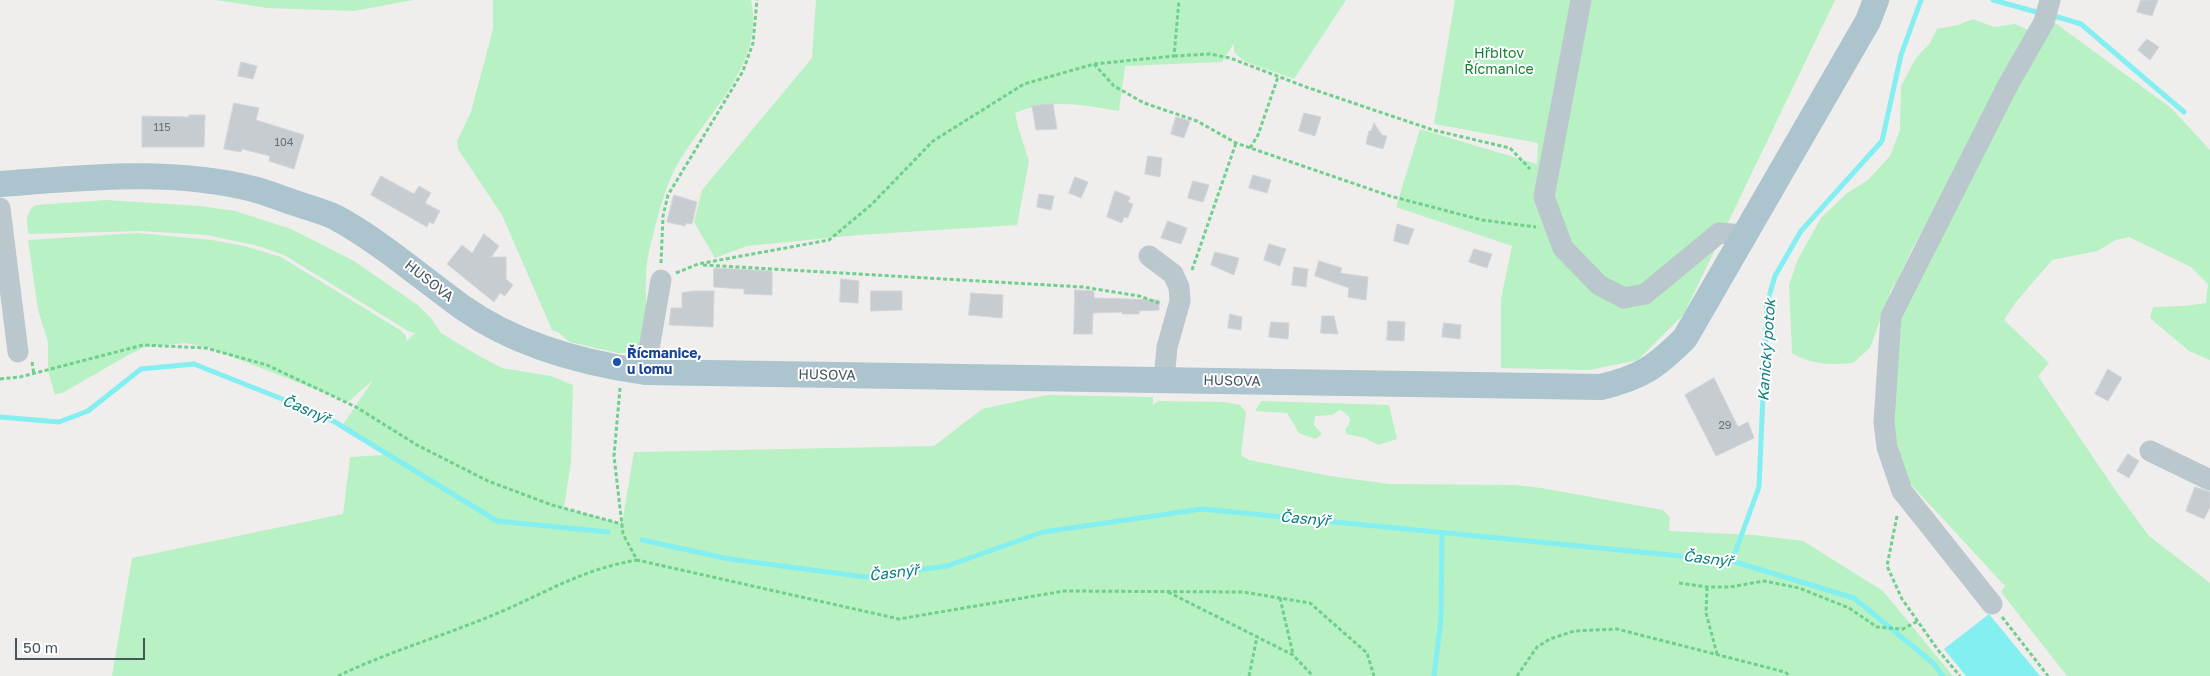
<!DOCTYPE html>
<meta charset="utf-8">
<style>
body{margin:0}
#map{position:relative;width:2210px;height:676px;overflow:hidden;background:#f0eded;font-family:"Golos Text",sans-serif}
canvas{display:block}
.scale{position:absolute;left:15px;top:638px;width:130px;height:22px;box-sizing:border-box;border:2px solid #44555b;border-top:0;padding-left:6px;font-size:15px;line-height:18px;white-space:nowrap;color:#44555b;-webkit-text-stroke:4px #fff;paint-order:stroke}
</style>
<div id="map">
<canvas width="2210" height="676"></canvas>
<div class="scale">50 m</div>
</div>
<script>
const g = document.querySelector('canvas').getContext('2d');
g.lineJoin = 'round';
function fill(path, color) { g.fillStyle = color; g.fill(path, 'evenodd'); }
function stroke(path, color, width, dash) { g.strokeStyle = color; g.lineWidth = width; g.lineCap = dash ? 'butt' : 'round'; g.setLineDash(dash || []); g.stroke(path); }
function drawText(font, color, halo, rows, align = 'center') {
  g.font = font + ' "Golos Text",sans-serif'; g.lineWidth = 4; g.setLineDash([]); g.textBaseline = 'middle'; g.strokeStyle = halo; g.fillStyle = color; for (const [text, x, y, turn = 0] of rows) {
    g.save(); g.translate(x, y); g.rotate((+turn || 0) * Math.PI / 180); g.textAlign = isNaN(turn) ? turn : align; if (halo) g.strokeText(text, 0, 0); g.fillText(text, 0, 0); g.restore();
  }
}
const green = new Path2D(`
 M216,0H413L354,11L267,8Z
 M493,0H751C766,69 699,119 672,175C663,194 651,240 647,262C644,285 648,308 645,331C644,338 642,345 640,353H618L570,342L558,332L552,330L502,215L458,149L457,141L471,112L493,29Z
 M816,0H1346L1294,79L1244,61L1234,52V43L1222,62L1125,66L1119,111C1083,105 1051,98 1015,113L1018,127L1029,161L1017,225L858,235L747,246L715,258L694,222L702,190L812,58Z
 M1455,0H1835L1684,314L1638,360L1590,370L1501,368V299L1512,246L1396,207L1420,129L1537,164L1538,143L1434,124Z
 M1973,19L1994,27L2015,24L2028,30L1968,151L1912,249L1898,279L1891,290L1870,348L1853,363C1832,365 1811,365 1792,353L1789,285L1798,259L1821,218L1846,194L1869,179L1890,156L1900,130L1901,86L1916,58L1930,43L1937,29L1958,25Z
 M2054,22L2171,108L2210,150V360L2189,351L2150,318L2153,307L2184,306L2206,303L2208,284L2191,267L2129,237L2116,240L2097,251L2052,260L2016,302L2004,320L2049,363L2038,376L2118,494L2149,536L2210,583V676H2067L2001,592L2005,586L1906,479L1891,417L1900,318L1943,224Z
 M106,200L200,206L235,211L291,229L354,261L419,306L431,318L441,333L479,356L502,368L551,376L573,385L571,461L564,508L622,524L634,452L934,446L982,409L1047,395L1153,397V405L1158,401L1224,402L1240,405L1246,412L1241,455L1249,460L1330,476L1389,484L1515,485L1541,488L1663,510L1670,517L1669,531L1754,535L1803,541L1883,591L1953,676H112L132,558L343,514L350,457L384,455L342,426L373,380L348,402L210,348L185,343L145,347L130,354L64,392L55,395L48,370V342L38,310L28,240L137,233L212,240L244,246L281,257L400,330L406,336L407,341L415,333L410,332L284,255L258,246L207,235L141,231L29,234C26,224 25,211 36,205Z
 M1261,401L1389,405L1397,439L1378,445L1365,438L1347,434L1345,429L1349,425L1350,418L1344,412L1340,410L1332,415L1315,416L1314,425L1322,434L1315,439L1299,433L1287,413L1255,411Z`);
const water = new Path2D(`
 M1989,614L2040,676H1966L1944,649Z`);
const stream = new Path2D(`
 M1993,0L2040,13
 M2051,15L2081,24L2184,112
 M0,417L59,422L88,411L141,369L194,364L325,416L497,521L608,532
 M642,540L729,559L865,577L947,566L1043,532L1202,509L1732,561L1854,598L1933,663L1943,676
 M1732,561L1759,487L1767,303L1775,276L1801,231L1882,141L1901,55L1921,0
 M1434,676L1441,619L1442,533`);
const building = new Path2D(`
 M2141,0H2158L2152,16L2137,12Z
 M2147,39L2159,47L2150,60L2138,50Z
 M241,62L257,66L253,79L238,76Z
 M234,103L259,108L256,120L304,135L294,169L269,161L270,156L242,149L241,152L224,149Z
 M1053,104L1057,129L1036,130L1032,106Z
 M1304,113L1321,117L1315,136L1299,131Z
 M189,115H205L204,147H142V116L189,117Z
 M1176,117L1190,121L1184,138L1171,134Z
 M1374,123L1382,135L1387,136L1383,149L1366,144L1369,131H1371Z
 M1148,156L1162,158L1160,177L1145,174Z
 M1253,175L1271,180L1267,193L1249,188Z
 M381,176L414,194L419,186L431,193L425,203L440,211L433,224L429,222L427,227L371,195Z
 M1075,177L1088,182L1081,198L1069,193Z
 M1193,181L1209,185L1203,202L1188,198Z
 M1115,191L1130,197L1128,202L1133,204L1128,218L1124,217L1122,223L1107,217Z
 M1039,194L1054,196L1051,210L1037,207Z
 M674,195L697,202L692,224L686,223L685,226L667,222Z
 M1168,221L1187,228L1181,244L1161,238Z
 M1397,224L1414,229L1408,245L1394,241Z
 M484,234L499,246L491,257H506V279L513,285L505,296L500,293L494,302L447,264L462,245L472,253Z
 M1269,244L1286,249L1280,266L1264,260Z
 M1474,249L1492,254L1487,268L1469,262Z
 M1215,252L1239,258L1234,275L1211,265Z
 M1319,261L1342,268L1340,273L1368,277L1366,300L1348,297L1349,288L1315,276Z
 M1294,267L1308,269L1306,287L1292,285Z
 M714,268L772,271V295L744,294V289L714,287Z
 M841,279L859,281L858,303L840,302Z
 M1075,290L1094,291V298L1159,300V310L1139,311V314H1122V312L1093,313L1092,334H1074Z
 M693,291H714L713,327L669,325L671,308H682V293Z
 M871,291H902V310L871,311Z
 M971,293L1003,295L1002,318L969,315Z
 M1230,314L1242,317L1241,330L1228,328Z
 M1322,316H1334L1338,334L1321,333Z
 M1388,321L1405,322L1404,341L1387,340Z
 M1271,322L1289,323L1288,339L1269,337Z
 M1444,323L1461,325L1460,339L1442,337Z
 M2108,369L2122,378L2108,401L2095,394Z
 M1714,378L1738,427L1748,422L1754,438L1716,456L1685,395Z
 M2128,454L2139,461L2129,478L2117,471Z
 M2195,487L2210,492V507L2204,519L2186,511Z`);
const path = new Path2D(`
 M1174,56L1210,54L1230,58L1306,87L1433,130L1510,148L1530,169
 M1094,64L1114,86L1144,103L1197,121L1236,143L1390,196L1482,220L1536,227
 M1250,148L1258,135L1278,77
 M661,263L663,216L668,195L743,71L753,43L757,0
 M703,265L1083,287L1139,296L1162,304
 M1192,270L1236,143
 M676,273L698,264L829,240L871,205L933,141L1024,84L1094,64L1174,56L1179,0
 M32,362L34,374
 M0,379L20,377L143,345L206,348L267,365L356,407L417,445L488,481L552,505L622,524
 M620,388L614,456L623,534L637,560L899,619L1064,591L1243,592L1310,603L1367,653L1374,676
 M1897,516L1887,566L1902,599L1938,650L1960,676
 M1679,583L1707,587H1730L1764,581L1799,588L1849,608L1877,627L1903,629L1918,621
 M1707,587L1706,613L1717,654
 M1168,592L1293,655L1313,676
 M1280,598L1293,654
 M2002,617L2048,676
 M338,676C392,650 450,634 505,610C552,589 585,569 637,560
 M1249,676L1257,637
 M1517,676L1537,647L1550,639L1574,631L1617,629L1785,672L1790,676`);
const minor = new Path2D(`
 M1581,0L1544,197L1563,248L1599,285L1624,298L1645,294L1719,233L1745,235
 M0,208L18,352
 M1149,256L1173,274L1179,287L1180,301L1167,347L1164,380
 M645,372L661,280
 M2150,451L2210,480
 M1992,604L1902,491L1887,447L1884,422L1891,316L2008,85L2044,22L2050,0`);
const major = new Path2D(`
 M0,184C83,178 171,168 253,189C266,192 279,198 292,202C306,207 322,211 335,217C381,242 419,276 462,307C514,344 582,363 645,372L1601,387C1642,377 1656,367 1685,338L1868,21L1876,0`);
const markers = [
 [617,362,5,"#1a4fb4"]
];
const numberNames = [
 ["115",162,128],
 ["104",284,143],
 ["29",1725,426]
];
const parkNames = [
 ["Hřbitov",1499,54],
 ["Řícmanice",1499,70]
];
const streetNames = [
 ["HUSOVA",429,281,38],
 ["HUSOVA",827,375,1],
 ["HUSOVA",1232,381,1]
];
const transitNames = [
 ["Řícmanice,",627,354],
 ["u lomu",627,370]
];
const waterNames = [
 ["Kanický potok",1767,350,-86],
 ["Časnýř",306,410,24],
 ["Časnýř",1305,519,5],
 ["Časnýř",1708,559,7],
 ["Časnýř",894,573,-7]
];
fill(green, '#b8f1c3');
fill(water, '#83eff0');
stroke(stream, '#83eff0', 5);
fill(building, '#c6ccd0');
stroke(building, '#d1d5d9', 1);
stroke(path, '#6ed08c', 3, [4, 2.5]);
stroke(minor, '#bac8cd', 21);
stroke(major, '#abc4ce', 26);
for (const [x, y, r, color] of markers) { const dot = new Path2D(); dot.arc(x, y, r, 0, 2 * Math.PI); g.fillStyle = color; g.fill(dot); stroke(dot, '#fff', 2); }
drawText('11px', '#647378', null, numberNames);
drawText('14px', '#128033', '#fff', parkNames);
drawText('14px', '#44555b', '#fff', streetNames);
drawText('bold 14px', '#164399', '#fff', transitNames, 'left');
drawText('italic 15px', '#097e7f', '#fff', waterNames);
</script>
